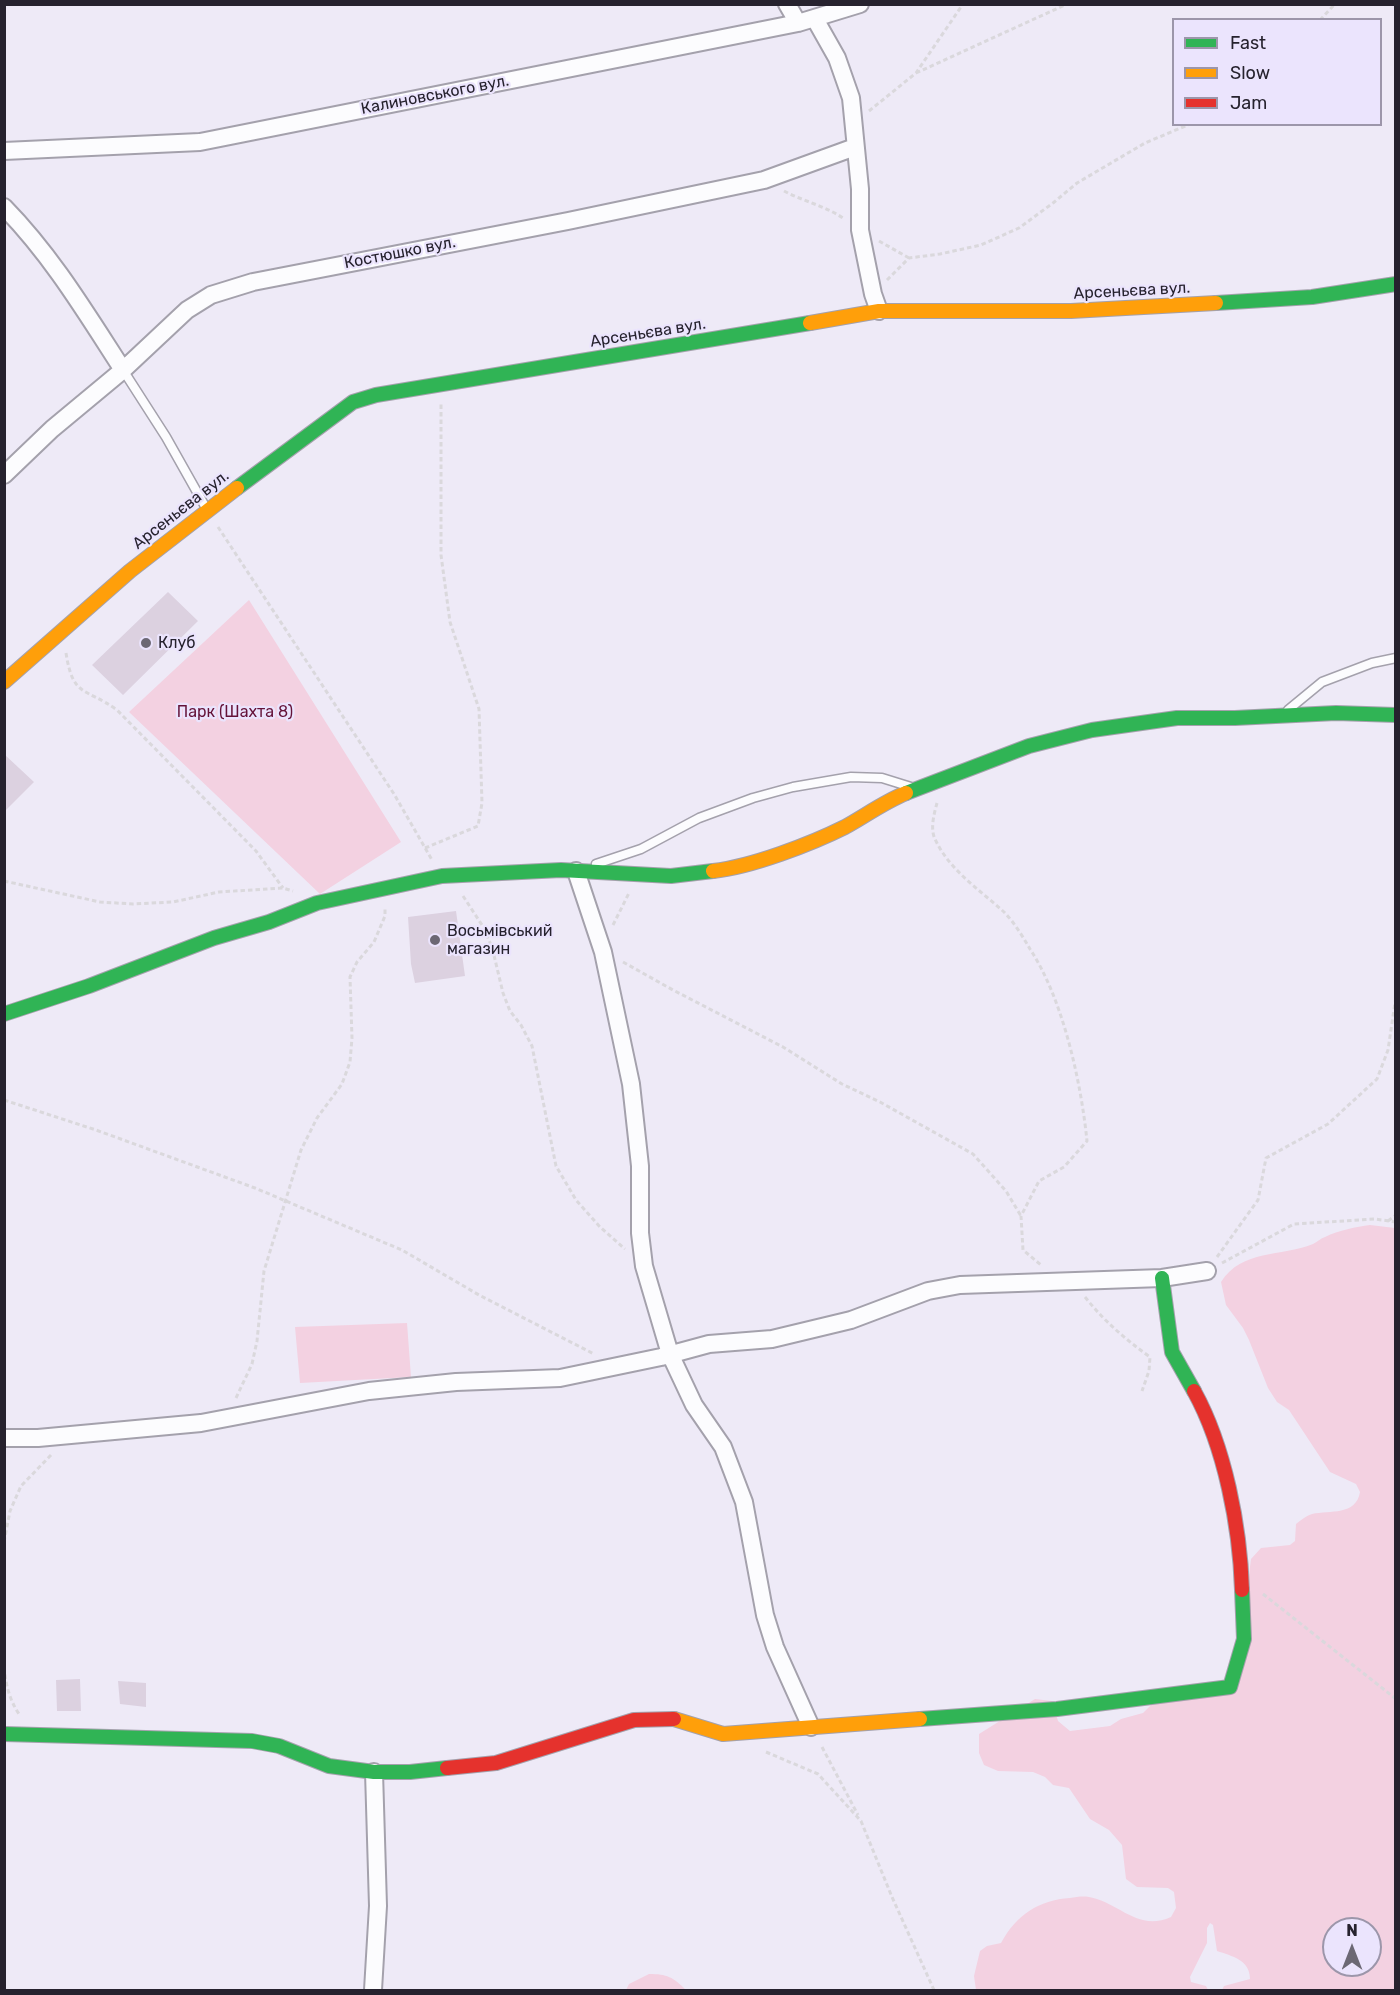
<!DOCTYPE html>
<meta charset="utf-8">
<style>
body{margin:0}
#map{position:relative;width:1400px;height:1995px;overflow:hidden;background:#eeeaf7;font-family:Rubik,sans-serif}
canvas{display:block}
.frame{position:absolute;inset:0;border:6px solid #26222e;pointer-events:none}
.legend{position:absolute;left:1172px;top:18px;width:210px;height:108px;box-sizing:border-box;background:#ebe4fd;border:2px solid #9c96aa;margin:0;padding:8px 10px;list-style:none;font-size:18px;color:#26222e}
.legend li{display:flex;align-items:center;gap:12px;height:30px}
.legend b{width:30px;border:2px solid #9c96aa}
.north{position:absolute;left:1322px;top:1917px;width:60px;height:60px;box-sizing:border-box;background:#ebe4fd;border:2px solid #9c96aa;border-radius:50%;rotate:0deg;font-size:16px;font-weight:700;line-height:24px;text-align:center;color:#26222e}
.north::after{content:'';display:block;margin:auto;width:21px;height:27px;background:#6c6874;clip-path:polygon(50% 0,100% 100%,50% 72%,0 100%)}
</style>
<div id="map">
<canvas width="1400" height="1995"></canvas>
<div class="frame"></div>
<ul class="legend">
<li><b style="height:8px;background:#30b455"></b>Fast</li>
<li><b style="height:8px;background:#ff9f0a"></b>Slow</li>
<li><b style="height:8px;background:#e5322d"></b>Jam</li>
</ul>
<div class="north">N</div>
</div>
<script>
const g = document.querySelector('canvas').getContext('2d');
g.lineJoin = 'round';
function fill(path, color) { g.fillStyle = color; g.fill(path, 'evenodd'); }
function stroke(path, color, width, dash) { g.strokeStyle = color; g.lineWidth = width; g.lineCap = dash ? 'butt' : 'round'; g.setLineDash(dash || []); g.stroke(path); }
function drawText(font, color, halo, rows, align = 'center') {
  g.font = font + ' Rubik,sans-serif'; g.lineWidth = 4.5; g.setLineDash([]); g.textBaseline = 'middle'; g.strokeStyle = halo; g.fillStyle = color; for (const [text, x, y, turn = 0] of rows) {
    g.save(); g.translate(x, y); g.rotate((+turn || 0) * Math.PI / 180); g.textAlign = isNaN(turn) ? turn : align; if (halo) g.strokeText(text, 0, 0); g.fillText(text, 0, 0); g.restore();
  }
}
const green = new Path2D(`
 M249,600L401,842L320,894L129,712Z
 M1370,1225L1395,1228V1990H1222L1224,1986L1250,1979C1250,1960 1232,1956 1217,1951L1213,1925L1210,1923L1207,1928V1943L1190,1977L1191,1982L1206,1986L1208,1990H976L974,1976L980,1951L987,1946L1001,1943C1016,1915 1039,1900 1070,1898C1076,1897 1083,1896 1089,1897C1119,1902 1137,1932 1171,1917L1176,1908L1174,1892L1168,1888L1137,1887L1126,1879L1122,1845L1109,1830L1090,1819L1069,1788L1053,1785L1045,1777L1033,1772L998,1771L984,1765L979,1753V1734L1035,1699L1052,1701L1058,1721L1070,1731L1110,1726L1121,1719L1143,1713L1153,1703L1235,1686L1251,1559L1261,1548L1290,1545L1295,1541L1296,1524C1301,1520 1306,1516 1312,1514C1330,1510 1356,1516 1360,1492L1356,1484L1330,1472L1289,1410L1277,1402L1268,1388L1249,1340L1243,1328L1226,1305L1221,1282C1242,1249 1281,1257 1313,1244C1317,1242 1321,1238 1325,1237C1339,1230 1356,1227 1370,1225ZM1334,1929H1370V1965H1334Z
 M407,1323L411,1377L300,1383L295,1327Z
 M649,1974C667,1974 673,1977 686,1990H626L629,1984Z`);
const building = new Path2D(`
 M168,592L198,621L123,695L92,665Z
 M4,754L34,782L4,812Z
 M456,911L465,976L415,983L411,964L408,917Z
 M80,1679L81,1711H57L56,1680Z
 M118,1681L146,1683V1707L120,1704Z`);
const path = new Path2D(`
 M1320,20L1335,4
 M916,73L1067,4
 M869,111L916,73L963,4
 M784,191C803,201 825,206 843,218
 M879,241L909,258
 M887,280L909,258L940,254L981,245L1019,228L1053,203L1077,183L1145,143L1190,124
 M218,527L394,794L432,860
 M66,653C73,698 85,687 117,710L256,851L283,888
 M937,803C934,814 930,829 935,839C949,870 980,890 1004,912C1014,922 1023,937 1030,949C1063,999 1081,1082 1087,1141L1064,1167L1039,1181L1021,1216L1023,1250L1041,1265
 M425,848L478,826L482,803L479,709L450,622L441,555V402
 M4,881L100,902L133,904L173,902L219,892L283,888L293,891
 M463,896L482,925L492,947L503,993L510,1011L521,1025L532,1046L556,1166L576,1200L600,1227L625,1249
 M613,925L629,893
 M623,962L673,990L783,1047L842,1084L880,1102L973,1154L1006,1191L1021,1216
 M4,1100L96,1130L255,1188L402,1250L479,1295L594,1354
 M1388,1221L1396,1215
 M1217,1257L1258,1200L1266,1158L1328,1124L1377,1079L1388,1050L1396,996
 M1222,1263L1294,1224L1375,1219L1396,1222
 M1085,1297C1104,1321 1125,1339 1150,1357L1149,1371L1142,1391
 M236,1398L252,1364L257,1341L264,1271L301,1150L317,1118L342,1084L350,1062L352,1038L350,977L357,962L374,942L385,916V908
 M4,1542L10,1511L21,1486L52,1454
 M1263,1594L1396,1699
 M4,1667C6,1685 9,1699 19,1714
 M822,1747L858,1815
 M766,1752L818,1774L861,1821L892,1897L934,1990`);
const lane = new Path2D(`
 M123,370L166,437L206,508
 M1288,710L1322,682L1372,663L1396,658
 M596,864L641,849L699,818L753,798L793,787L851,777L882,778L911,787`);
const street = new Path2D(`
 M787,4L798,23
 M815,19L837,58L851,98L860,189V230L873,294L879,311
 M4,151L200,142L798,23L860,4
 M4,207C52,256 86,313 123,370
 M4,475L52,429L123,370L187,310L211,295L253,282L568,221L764,180L855,147
 M576,871L603,952L631,1084L640,1166V1233L644,1266L670,1354L694,1405L723,1447L744,1502L765,1615L775,1647L811,1727
 M4,1438H38L201,1423L369,1391L456,1382L560,1378L661,1357L709,1344L772,1339L851,1320L928,1291L960,1285L1162,1278L1207,1271
 M373,1990L378,1906L374,1772`);
const fast = new Path2D(`
 M1216,303L1312,297L1396,284
 M237,488L353,402L376,395L810,323
 M906,793L1029,746L1092,730L1177,718H1235L1336,713L1396,715
 M4,1014L89,986L214,938L269,922L317,903L442,876L561,870L671,876L713,871
 M1162,1278L1172,1352L1194,1391
 M920,1719L1057,1709L1230,1687L1244,1639L1242,1590
 M4,1734L252,1741L279,1746L329,1766L374,1772H410L447,1768`);
const slow = new Path2D(`
 M810,323L879,311H1071L1216,303
 M4,682L130,571L237,488
 M713,871C751,867 811,844 845,827C865,816 884,802 906,793
 M674,1719L723,1734L920,1719`);
const jam = new Path2D(`
 M1194,1391C1225,1447 1240,1527 1242,1590
 M447,1768L496,1763L634,1720L674,1719`);
const markers = [
 [146,643,6,"#6c6874"],
 [435,940,6,"#6c6874"]
];
const streetNames = [
 ["Калиновського вул.",435,95,-11],
 ["Костюшко вул.",400,253,-11],
 ["Арсеньєва вул.",1132,291,-3],
 ["Арсеньєва вул.",648,333,-9],
 ["Арсеньєва вул.",181,510,-38]
];
const poiNames = [
 ["Клуб",158,643],
 ["Восьмівський",447,931],
 ["магазин",447,949]
];
const parkNames = [
 ["Парк (Шахта 8)",235,712]
];
fill(green, '#f3d1e1');
fill(building, '#dcd1e0');
stroke(lane, '#a4a1ac', 11);
stroke(street, '#a4a1ac', 20);
stroke(fast, '#a4a1ac', 16);
stroke(slow, '#a4a1ac', 16);
stroke(jam, '#a4a1ac', 16);
stroke(path, '#dad8dc', 3, [4.5, 3]);
stroke(lane, '#fcfcfe', 8);
stroke(street, '#fcfcfe', 16);
stroke(fast, '#30b455', 14);
stroke(slow, '#ff9f0a', 14);
stroke(jam, '#e5322d', 14);
for (const [x, y, r, color] of markers) { const dot = new Path2D(); dot.arc(x, y, r, 0, 2 * Math.PI); g.fillStyle = color; g.fill(dot); stroke(dot, '#ebe4fd', 2); }
drawText('16px', '#26222e', '#ebe4fd', streetNames);
drawText('16px', '#26222e', '#ebe4fd', poiNames, 'left');
drawText('16px', '#641238', '#ebe4fd', parkNames);
</script>
